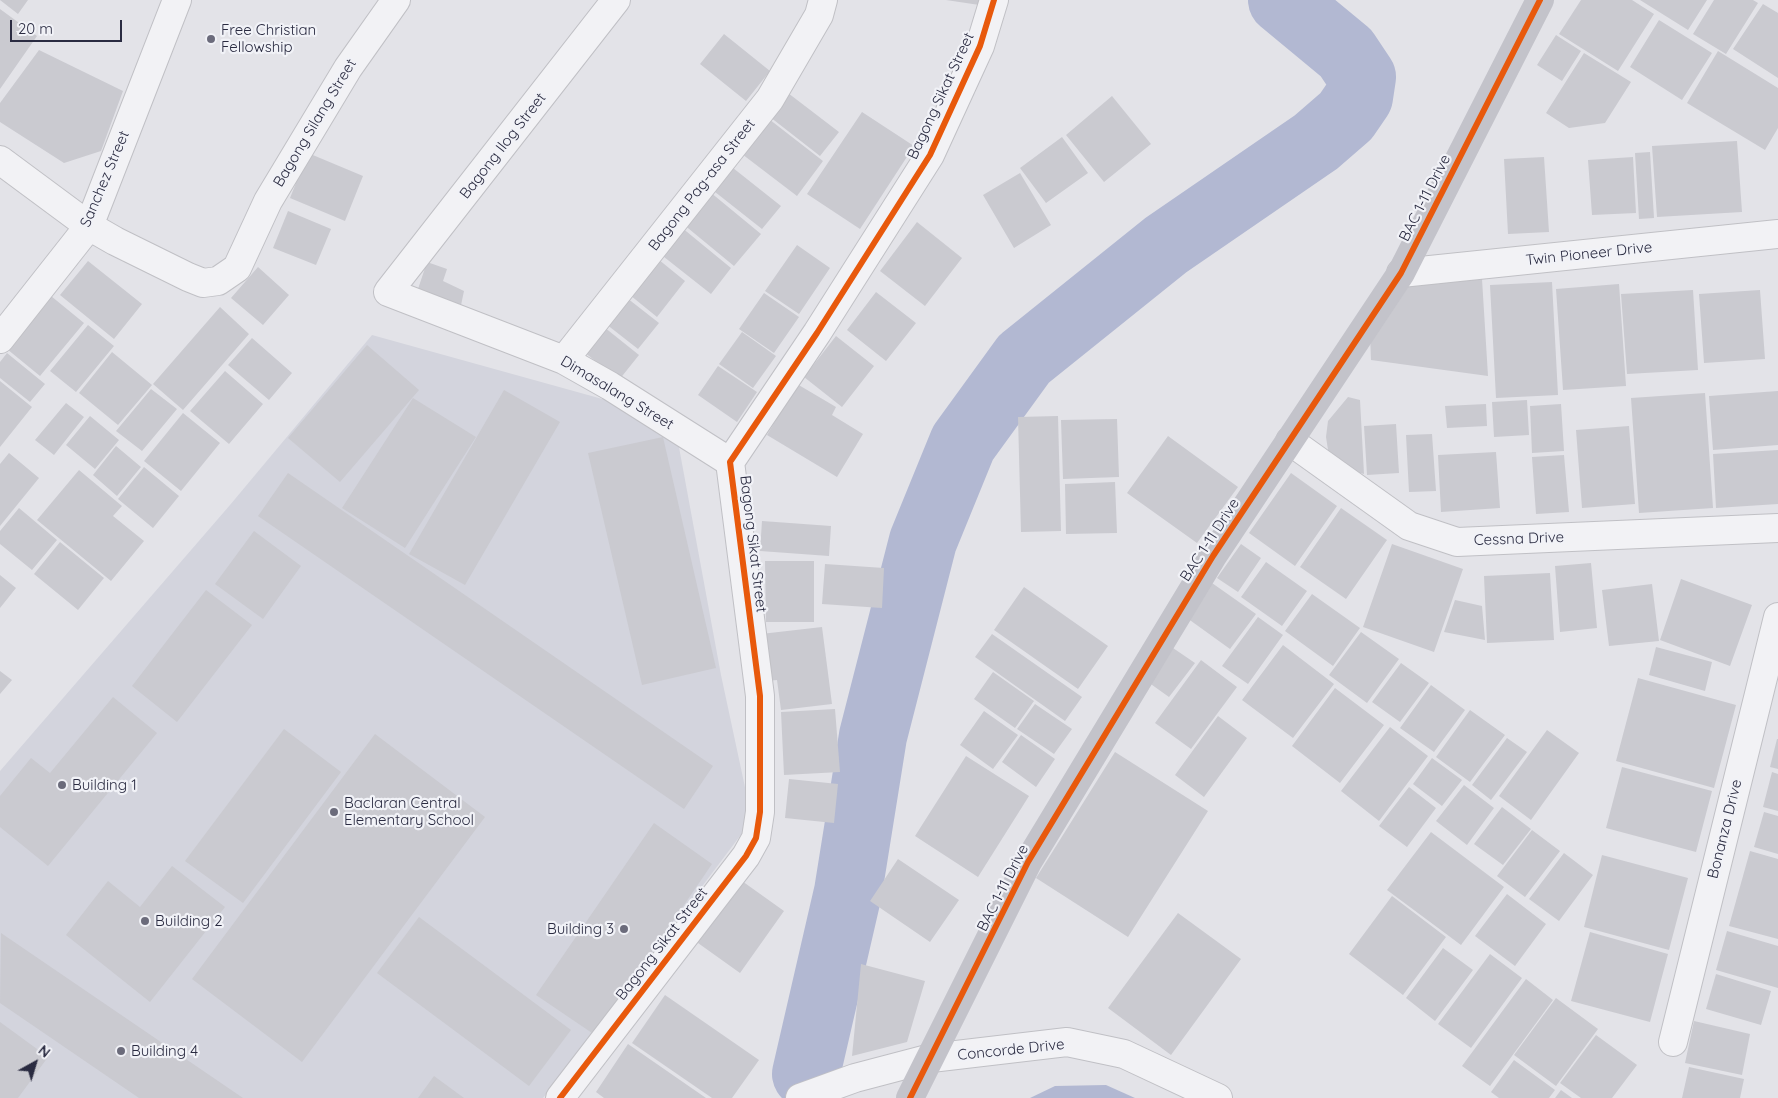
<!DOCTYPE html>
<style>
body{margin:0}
#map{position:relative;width:1778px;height:1098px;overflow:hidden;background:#e3e3e8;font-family:Quicksand,sans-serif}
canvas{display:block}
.north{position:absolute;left:10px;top:1038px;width:50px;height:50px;-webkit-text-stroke:4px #f1f2f7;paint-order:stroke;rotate:39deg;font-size:14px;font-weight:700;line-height:20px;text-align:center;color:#2a2b41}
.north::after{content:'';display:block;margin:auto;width:18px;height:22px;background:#2a2b41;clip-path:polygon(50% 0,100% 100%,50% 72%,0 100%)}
.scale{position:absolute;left:10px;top:20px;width:112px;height:22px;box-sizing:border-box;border:2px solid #2a2b41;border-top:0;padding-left:6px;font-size:15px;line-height:18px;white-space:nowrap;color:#2a2b41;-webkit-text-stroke:4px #f1f2f7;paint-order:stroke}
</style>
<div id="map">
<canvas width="1778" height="1098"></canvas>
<div class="north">N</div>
<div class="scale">20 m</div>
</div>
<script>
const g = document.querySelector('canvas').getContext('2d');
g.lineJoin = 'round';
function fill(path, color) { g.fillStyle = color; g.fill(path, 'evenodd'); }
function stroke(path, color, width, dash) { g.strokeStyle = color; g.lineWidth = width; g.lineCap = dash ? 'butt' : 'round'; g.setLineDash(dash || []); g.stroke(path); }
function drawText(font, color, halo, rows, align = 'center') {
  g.font = font + ' Quicksand,sans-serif'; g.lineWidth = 4.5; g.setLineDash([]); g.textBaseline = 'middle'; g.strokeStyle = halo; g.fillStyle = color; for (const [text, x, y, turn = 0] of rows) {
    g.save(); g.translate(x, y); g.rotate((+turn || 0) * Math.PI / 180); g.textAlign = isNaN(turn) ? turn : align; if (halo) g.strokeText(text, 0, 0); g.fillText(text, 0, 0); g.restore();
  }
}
const built = new Path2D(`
 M372,335L606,400L676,431L721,675L752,820L543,1098H0V771L230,505Z`);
const water = new Path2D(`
 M1106,1085L1135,1098H1030L1055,1086Z`);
const river = new Path2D(`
 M806,1074L848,892L873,736L923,541L963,443L1024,359L1166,245L1316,142L1346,116L1359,97L1362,77L1346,53L1282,0`);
const building = new Path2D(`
 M0,0H28L18,14Z
 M946,0H987L986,6Z
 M1581,0H1632L1654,14L1618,71L1559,34Z
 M1640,0H1707L1688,30Z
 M1714,0H1753L1758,3L1726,54L1693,34Z
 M1763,4L1778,13V78L1733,49Z
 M0,9L37,36L0,89Z
 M1659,20L1712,53L1682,100L1630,67Z
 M724,34L770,71L746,101L700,64Z
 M1556,35L1581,51L1562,81L1537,65Z
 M39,50L123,91L101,151L64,163L0,122V103Z
 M1718,51L1778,88V128L1765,150L1687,103Z
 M1584,53L1631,82L1605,123L1569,128L1546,113Z
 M788,93L839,132L820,156L770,117Z
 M1112,96L1151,144L1104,182L1066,135Z
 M862,112L914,146L860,229L807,194Z
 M765,116L823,161L797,196L738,151Z
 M1062,137L1088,173L1046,203L1020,168Z
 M1737,141L1742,212L1657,217L1652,146Z
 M1650,152L1654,218L1639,219L1635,153Z
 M308,153L363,176L345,221L290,198Z
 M1544,157L1549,232L1508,234L1504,159Z
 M1633,157L1636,213L1592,215L1588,160Z
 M728,164L781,206L762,229L710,188Z
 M1020,173L1051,225L1014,248L983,195Z
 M710,192L761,234L734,266L683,224Z
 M288,211L331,229L316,265L273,248Z
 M917,222L962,258L925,306L880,271Z
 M681,227L731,268L711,294L659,253Z
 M797,245L830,268L799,314L765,291Z
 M653,255L685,281L657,317L625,291Z
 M88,261L142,304L114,339L60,295Z
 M427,262L447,269L443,281L464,291L460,310L416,295Z
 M258,267L289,295L263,325L231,298Z
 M1482,279L1488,376L1371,360L1370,333L1406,284Z
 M1552,282L1558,395L1496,398L1490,285Z
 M1619,284L1626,386L1563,390L1556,289Z
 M1693,290L1698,370L1627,374L1621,294Z
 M1760,290L1765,359L1704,363L1699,294Z
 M876,292L916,323L886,361L847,330Z
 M764,293L799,317L774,353L739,329Z
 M51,296L84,323L40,376L7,349Z
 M627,298L659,323L638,349L606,324Z
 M220,307L249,334L183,410L153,384Z
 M88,325L114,346L76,392L50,371Z
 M604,327L639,355L619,380L584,352Z
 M742,332L776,356L753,388L719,364Z
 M836,336L874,366L842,407L804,377Z
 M252,338L292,373L269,400L228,365Z
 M367,345L419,390L340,482L288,438Z
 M112,352L152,385L118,425L79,393Z
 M7,353L45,384L30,402L0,378V362Z
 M718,366L757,392L737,422L698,395Z
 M225,371L263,404L229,444L190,411Z
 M0,381L32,407L0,447Z
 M797,384L836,407L832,415L863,434L837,477L767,435Z
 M151,389L177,409L142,451L116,431Z
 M504,390L560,422L465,585L409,554Z
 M1778,391V445L1713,450L1709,396Z
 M1705,393L1713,508L1639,513L1631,398Z
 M1348,397L1360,400L1364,474L1345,469L1329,456L1326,437L1328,421Z
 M413,398L476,437L405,548L342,508Z
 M1527,400L1529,435L1494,437L1492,402Z
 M66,403L84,417L54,455L35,440Z
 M1486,404L1487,426L1447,428L1445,406Z
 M1561,404L1564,451L1532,453L1530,406Z
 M183,413L220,443L181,491L144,461Z
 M90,416L119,440L95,469L66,445Z
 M1058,416L1061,531L1021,532L1018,417Z
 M1117,419L1119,477L1063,479L1061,420Z
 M1396,424L1399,473L1367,475L1364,426Z
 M1629,426L1635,504L1582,508L1576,430Z
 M1432,434L1436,491L1409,492L1406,435Z
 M1168,436L1238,487L1197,543L1127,493Z
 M663,437L716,668L642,685L588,453Z
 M116,446L141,467L117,496L93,475Z
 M1778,450V504L1716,508L1713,454Z
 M1496,452L1500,508L1441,512L1438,455Z
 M9,453L39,478L0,526V464Z
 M1564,455L1569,512L1536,514L1532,457Z
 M144,467L179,496L153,528L118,499Z
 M79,470L122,506L113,516L144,541L111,581L37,520Z
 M288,473L713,766L684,809L258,516Z
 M1291,473L1337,506L1295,566L1249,533Z
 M1115,482L1117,533L1066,534L1065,484Z
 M19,508L57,540L32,570L0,544V531Z
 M1341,508L1387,540L1346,599L1300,567Z
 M762,521L831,526L829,556L760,551Z
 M254,531L301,566L263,619L215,584Z
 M60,542L104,578L78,610L34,574Z
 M1241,544L1261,558L1238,592L1217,578Z
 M1392,544L1463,569L1434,652L1363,627Z
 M765,561H814V622H766Z
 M1266,562L1307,591L1282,626L1241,597Z
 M1591,563L1597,628L1560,632L1555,566Z
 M825,564L884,568L882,608L822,604Z
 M1550,573L1554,640L1487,643L1484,576Z
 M0,575L16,588L0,608Z
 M1681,579L1752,605L1730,666L1660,640Z
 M1212,583L1256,614L1230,649L1187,618Z
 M1652,584L1659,641L1609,646L1602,590Z
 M1024,587L1108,646L1078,689L994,630Z
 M206,590L252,625L177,722L132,686Z
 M1312,594L1360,628L1333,666L1285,631Z
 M1455,600L1482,606L1485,640L1444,632Z
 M1258,617L1283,635L1248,684L1222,666Z
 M822,627L832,704L781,710L777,680L767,681L761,634Z
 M1361,632L1399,659L1367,703L1329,675Z
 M992,634L1082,697L1065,721L975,657Z
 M1283,645L1334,684L1293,738L1242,700Z
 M1656,647L1712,662L1705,691L1649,675Z
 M1173,648L1195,663L1169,697L1148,682Z
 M1201,660L1237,687L1191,749L1155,723Z
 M1401,663L1429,683L1400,722L1372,702Z
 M0,671L12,680L0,694Z
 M993,672L1034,701L1015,728L974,699Z
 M1638,678L1736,705L1714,788L1616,761Z
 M1431,685L1465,710L1434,752L1400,728Z
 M1335,688L1384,725L1340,783L1292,746Z
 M113,697L157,733L48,866L0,827V796L31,758L50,773Z
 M1035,704L1072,729L1054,754L1017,729Z
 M835,709L840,772L784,775L781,712Z
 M1470,710L1505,735L1470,782L1436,757Z
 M984,711L1018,735L993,769L960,745Z
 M1218,716L1247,738L1204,797L1175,775Z
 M1390,727L1428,756L1379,821L1341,791Z
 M284,729L341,772L243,903L185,861Z
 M1547,730L1579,753L1531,820L1499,796Z
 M375,734L485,817L302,1062L192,979Z
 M1021,735L1055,759L1036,787L1002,762Z
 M1507,738L1527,752L1491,800L1472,785Z
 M1777,739H1778V769L1770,767Z
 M1115,752L1208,811L1128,937L1036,878Z
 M966,756L1029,796L978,877L915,836Z
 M1432,758L1462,780L1442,806L1413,784Z
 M1622,767L1712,791L1696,852L1606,828Z
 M1772,772L1778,774V811L1763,807Z
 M789,779L838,784L834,823L785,818Z
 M1464,785L1494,808L1467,845L1436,821Z
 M1409,787L1436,808L1407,847L1379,826Z
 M1502,807L1531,829L1503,865L1474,844Z
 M1764,812L1778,816V854L1754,847Z
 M654,823L712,864L595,1035L536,995Z
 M1532,830L1560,851L1525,897L1497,876Z
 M1431,832L1504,887L1461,945L1387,890Z
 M1750,851L1778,859V939L1729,926Z
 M1564,853L1593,875L1559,921L1529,899Z
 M1602,855L1688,878L1669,950L1584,927Z
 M898,859L959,900L930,942L870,901Z
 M172,866L225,907L150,1002L66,935L108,881L140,907Z
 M735,876L784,911L740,973L691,938Z
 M1507,894L1546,924L1515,966L1475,936Z
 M1392,896L1446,937L1403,995L1349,954Z
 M1178,913L1241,959L1171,1055L1108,1008Z
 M419,917L571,1030L529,1086L377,973Z
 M1727,931L1778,946V988L1716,970Z
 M1590,932L1668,954L1650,1022L1571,1001Z
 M1,933L243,1098H139L0,1003Z
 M1443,948L1473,970L1435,1021L1406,998Z
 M1490,954L1522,978L1471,1048L1438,1024Z
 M861,964L925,981L907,1042L852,1056Z
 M1716,974L1771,991L1761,1025L1706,1009Z
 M1526,979L1553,1000L1490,1086L1462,1066Z
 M665,995L759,1060L732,1098H712L632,1043Z
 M1556,998L1598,1029L1556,1086L1514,1055Z
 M1694,1021L1750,1034L1742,1075L1685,1063Z
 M0,1022L48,1057L18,1098H0Z
 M1596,1035L1637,1065L1612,1098H1581L1560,1083Z
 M628,1044L706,1098H604L596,1092Z
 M1514,1060L1555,1090L1549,1098H1499L1491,1092Z
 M1689,1067L1744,1079L1740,1098H1682Z
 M434,1076L464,1098H418Z
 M1561,1090L1572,1098H1555Z`);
const street = new Path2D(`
 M616,0L388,292L564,360L610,386L730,462
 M0,160L89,226L115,241L188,277L203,283L218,281L237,268L268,201L348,68L396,0
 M1401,273L1778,234
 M0,339L89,226L177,0
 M564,360L770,99L819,15L823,0
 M1290,441L1409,526L1457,542L1778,528
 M1673,1042L1778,617
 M560,1098L746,856L756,838L760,812V696L730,462L817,333L930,155L980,46L994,0
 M800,1098L855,1078L931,1058L1067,1042L1124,1054L1218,1098`);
const secondary = new Path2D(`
 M910,1098L1028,862L1213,556L1401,273L1540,0`);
const cycleway = new Path2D(`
 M560,1098L746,856L756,838L760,812V696L730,462L817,333L930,155L980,46L994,0
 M910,1098L1028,862L1213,556L1401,273L1540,0`);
const markers = [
 [211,39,5,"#6b6b7b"],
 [62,785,5,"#6b6b7b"],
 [334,812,5,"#6b6b7b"],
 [145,921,5,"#6b6b7b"],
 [624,929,5,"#6b6b7b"],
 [121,1051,5,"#6b6b7b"]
];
const poiNames = [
 ["Free Christian",221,30],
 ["Fellowship",221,47],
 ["Building 1",72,785],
 ["Baclaran Central",344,803],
 ["Elementary School",344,820],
 ["Building 2",155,921],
 ["Building 3",614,929,"right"],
 ["Building 4",131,1051]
];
const streetNames = [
 ["Bagong Sikat Street",941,96,-65],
 ["Bagong Silang Street",315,123,-59],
 ["Bagong Ilog Street",503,146,-52],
 ["Sanchez Street",105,179,-67],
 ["Bagong Pag-asa Street",702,185,-52],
 ["BAC 1-11 Drive",1425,198,-63],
 ["Twin Pioneer Drive",1589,254,-6],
 ["Dimasalang Street",617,393,31],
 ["Cessna Drive",1519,539,-2],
 ["BAC 1-11 Drive",1210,540,-57],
 ["Bagong Sikat Street",753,544,83],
 ["Bonanza Drive",1725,829,-76],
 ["BAC 1-11 Drive",1003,888,-63],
 ["Bagong Sikat Street",662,944,-52],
 ["Concorde Drive",1011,1050,-6]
];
fill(built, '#d3d4dd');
fill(water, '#b2b8d2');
stroke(river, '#b2b8d2', 68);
fill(building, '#cacad0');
stroke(street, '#c0c0c5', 30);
stroke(street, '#f2f2f5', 28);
stroke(secondary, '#c3c3ca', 28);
stroke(cycleway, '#e8590c', 6);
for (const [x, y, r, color] of markers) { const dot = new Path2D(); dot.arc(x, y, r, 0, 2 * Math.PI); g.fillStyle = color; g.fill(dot); stroke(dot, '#f1f2f7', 2); }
drawText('15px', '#2a2b41', '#f1f2f7', poiNames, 'left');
drawText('15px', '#2a2b41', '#f1f2f7', streetNames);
</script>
